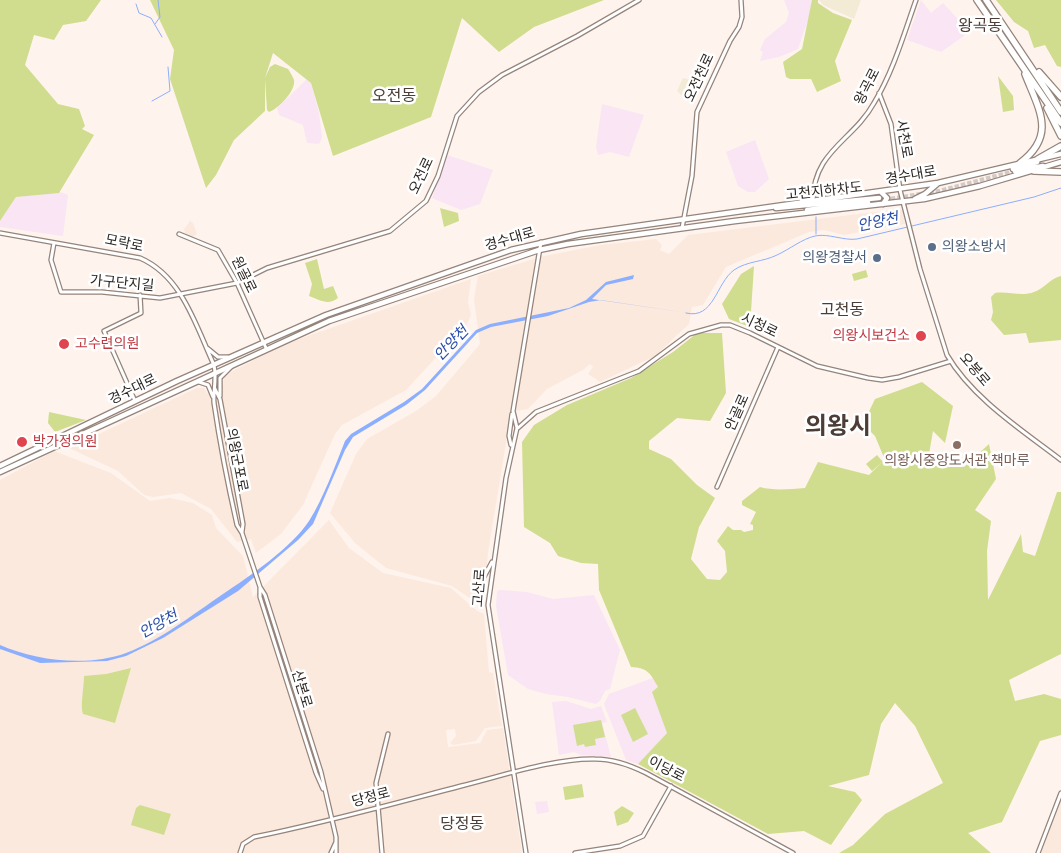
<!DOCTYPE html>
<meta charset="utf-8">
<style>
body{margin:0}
canvas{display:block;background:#fef3ed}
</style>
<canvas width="1061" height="853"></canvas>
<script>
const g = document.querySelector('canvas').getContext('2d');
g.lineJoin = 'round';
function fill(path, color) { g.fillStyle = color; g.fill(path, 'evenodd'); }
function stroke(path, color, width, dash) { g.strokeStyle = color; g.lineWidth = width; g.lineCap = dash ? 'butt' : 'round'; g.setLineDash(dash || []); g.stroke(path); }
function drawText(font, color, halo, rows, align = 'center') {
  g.font = font + ' Roboto,"Noto Sans KR",sans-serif'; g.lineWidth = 5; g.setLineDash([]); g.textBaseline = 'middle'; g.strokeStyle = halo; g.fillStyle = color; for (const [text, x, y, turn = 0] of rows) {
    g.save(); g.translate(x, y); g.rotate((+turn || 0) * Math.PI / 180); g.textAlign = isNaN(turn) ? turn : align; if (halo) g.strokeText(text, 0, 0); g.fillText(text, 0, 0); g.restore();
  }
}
const built = new Path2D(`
 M899,209L902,210L905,224L844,235L824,230L809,232L726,267L703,305L692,307L689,324L655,356L600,382L588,374L593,367L590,364L583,370L547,389L528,409L511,412L488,553L483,607L452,586L386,568L355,543L330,513L356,454L367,439L416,411L436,396L480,344L474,299L478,276L544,256L601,245L656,239L662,245L660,250L669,254L688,235Z
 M190,221L193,223L197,234L193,237L185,233L184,229Z
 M471,279L468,302L471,315L467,324L406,390L342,425L335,434L303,505L281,534L256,553L251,539L237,542L211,509L181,493L153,497L144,495L118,471L69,448L197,388H204L207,393L223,386L224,378L231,372L285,344Z
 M54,451L111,473L150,501L170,498L193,503L212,515L216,528L243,556L253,597L329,520L349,548L383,573L451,588L477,611L484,614L489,672L493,673L502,726L485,728L476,741L453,745L450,743L456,736L455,729L446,730L448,747L480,743L487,730L503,728L522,853H0V480Z
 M1061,801V853H1041Z`);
const education = new Path2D(`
 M784,0H812L810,14L798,49L779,57L760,61L763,52L760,50L765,39L786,22L789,13Z
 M921,0L931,13L943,3L969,31L968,33L941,52L907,40Z
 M307,79L311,83L319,113L322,138L319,144L307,143L303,125L279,115L277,108Z
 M602,104L644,115L629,157L610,152L598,155L596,147Z
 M755,140L769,179L755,192H748L738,186L726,152Z
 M447,155L493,170L480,204L461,210L432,198Z
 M60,192L68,195L63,236L0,227V221L16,197Z
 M500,590L527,592L553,599L594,595L620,650L610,689L605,691L600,701L596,704L568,697L546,694L528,689L508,675L496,606L497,591Z
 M653,678L658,688L667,733L638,764L626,760L604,704L609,694Z
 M566,701L591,709L601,706L607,722L602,723L611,757L581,755L574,752L559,755L552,702Z
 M547,801L549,812L537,814L535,802Z`);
const medical = new Path2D(`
 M819,0H861L854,19L823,5Z
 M683,78L702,83L692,105L677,91Z`);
const green = new Path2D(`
 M0,0H101L86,21L63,25L54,40L34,35L25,65L58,104L79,109L85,126L82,129L94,135L59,193L16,197L0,221Z
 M150,0H604L534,27L499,52L462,18L431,117L333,156L311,83L273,53L265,78L270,67L275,64L288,69C290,72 293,77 294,80C296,91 278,109 269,112L267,110L265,79V111L234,140L216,175L206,188L170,79L174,50Z
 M812,0H818V3L833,13L852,20L835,61L841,81L817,92L811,79H790L786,77L783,62L802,49Z
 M996,0H1061V67L1057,66L1045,45L1034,48L1028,31L1014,22Z
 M998,76L1013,96L1014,110L1003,112Z
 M440,208L458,213L459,221L444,227Z
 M317,259L324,289L333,286L338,298C328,306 320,300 309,296L312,284L305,263Z
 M754,266L750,327L729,319L722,304L741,274Z
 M866,270L868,277L854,281L852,274Z
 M1061,276V340L1029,343L1026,333L1004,335L991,320L993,312L991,297L995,293C1008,291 1022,297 1034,292C1044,289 1050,278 1061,276Z
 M697,333H722L726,393L710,421L677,418L649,441V449L671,459L697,485L715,498L699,527L691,559L707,579L720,580L727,572L725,551L717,541L728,526L733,530H741L744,532L753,530V525L750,524L756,512L742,505V501L760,487C774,491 790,489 805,488L818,462L869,475L882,462L872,471L866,464L877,455L883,462L885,460L875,436L863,424L875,399L922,382L953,406L945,443L933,431L928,460L964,467L989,444L996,479L975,510L991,521L987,551L988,600L1021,534L1023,552L1035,556L1057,492H1061V654L1009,680L1015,701L1044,694L1061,699V735L1040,741L1002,822L968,833L991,853H839L853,845L885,814L943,783L915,726L895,703L881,724L869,775L828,786L855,792L862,800L831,845L804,831L768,834L638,764L667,733L652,692L658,687C650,673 648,668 631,667L599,590L598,564L581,563L558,556L550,543L524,527L522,442L534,425L567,405L631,378L673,352Z
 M49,412L86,420L55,432L48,423Z
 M131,668L115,723L83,714C80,706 84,687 84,676L106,674Z
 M635,708L648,734L633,742L621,715Z
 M601,720L605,737L595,739L596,745L585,747L584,744L577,746L573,725Z
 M582,784L584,797L565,800L563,787Z
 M140,805L171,814L164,835L131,825L136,808Z
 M622,806L634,813L628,822L617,826L614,812Z`);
const water = new Path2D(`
 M634,275L633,279L606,285L592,299L688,313L601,300L589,302L548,316L491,327L477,333L425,390L406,405L353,437L345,450L313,524L298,540L238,591L163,638L126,656L107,661L40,663L0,649V645C36,661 88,667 126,653C161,640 192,615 223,594C250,576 291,548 309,521C323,499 335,466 345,441L351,434L404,402L422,389L476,330L490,324L569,308L586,300L606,282Z`);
const stream = new Path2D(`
 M136,4L139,13L151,18L162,37
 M155,24L160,17L158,0
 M152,101L170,91L168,67
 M816,217V234
 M686,313C714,320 716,283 734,270C747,261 763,262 777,255C790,249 802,239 815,236C828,233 844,241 857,239L1034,197L1061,188`);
const majorTunnel = new Path2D(`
 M878,201L940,191L1015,171`);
const minor = new Path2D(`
 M879,93L891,124L900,190L920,269L947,355C972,398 1022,430 1061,460
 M813,201C813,151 853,141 874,103C893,72 904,34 916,0
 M682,228L692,176L697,112L730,41L739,27L742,17L741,0
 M0,233L140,258C182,276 196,326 214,365C217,378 213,391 214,403C220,444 228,485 237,525L242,533L260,587L265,595L321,772L336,837V853
 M179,234L218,250L237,283L266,348
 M54,243L51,260L61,292H102L160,298L237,283L267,268L390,231L426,201L438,176L457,116L479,92L502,75L577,36L639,0
 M207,348L218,357H228
 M199,382L208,385L213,397
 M215,389L220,399L243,524L242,532
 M220,396V378L231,367
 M135,401L104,331L141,313L140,295
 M518,428L536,412L639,371L689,334L721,325H730L750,333L817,366L868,378L882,380L899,377L951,361
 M511,445L509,436L512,414
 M717,487L778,347
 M260,588V597L316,773L323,789
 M478,588L492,562
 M240,853L243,844L254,837C324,823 392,804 461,786C502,776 554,758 595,759C613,759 630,765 646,773L793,853
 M331,853L336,842
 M382,853L376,783L388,734
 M526,853L488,605L506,478L517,428L513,411L541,242
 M575,853L620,846L643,836L671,786
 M1038,853L1061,793`);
const major = new Path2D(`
 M1013,169L1037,162
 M1015,171L1043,166
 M881,192L887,198L883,204
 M915,199L925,194L937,184
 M776,208L879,198
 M807,210L868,202
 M0,466L177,381L326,315L511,250L581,234L938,183L1061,154
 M0,472L329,321L539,250L568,244L735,221L924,199L980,186L1061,162`);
const highway = new Path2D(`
 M977,0L1061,123
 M986,0L1061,112
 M1039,72L1061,97
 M1047,108L1061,136
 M1038,159L1061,146
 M1020,163C1057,135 1039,110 1025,74
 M1034,171L1061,172`);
const markers = [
 [932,247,5,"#5c6f8a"],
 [877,258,5,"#5c6f8a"],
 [921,336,6,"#e0444e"],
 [64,344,6,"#e0444e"],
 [22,442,6,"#e0444e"],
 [957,445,5,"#8d6e63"]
];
const streetNames = [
 ["오전천로",700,78,-65],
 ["왕곡로",868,87,-63],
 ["사천로",903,139,80],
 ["오전로",422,176,-65],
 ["경수대로",911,176,-10],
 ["고천지하차도",824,192,-6],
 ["경수대로",510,240,-16],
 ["모락로",124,244,12],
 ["원골로",243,275,64],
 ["가구단지길",122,284,5],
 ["시청로",759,326,25],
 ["오봉로",974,370,49],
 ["경수대로",133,390,-26],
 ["안골로",738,413,-66],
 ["의왕군포로",236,460,79],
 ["고산로",480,588,-86],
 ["산본로",301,689,73],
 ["이당로",666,770,27],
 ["당정로",371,798,-15]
];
const serviceNames = [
 ["의왕소방서",942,247],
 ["의왕경찰서",867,258,"right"]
];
const healthNames = [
 ["의왕시보건소",910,336,"right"],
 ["고수련의원",75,344],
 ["박가정의원",33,442]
];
const educationNames = [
 ["의왕시중앙도서관 책마루",957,461]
];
const waterNames = [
 ["안양천",878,223,-12],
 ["안양천",452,344,-46],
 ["안양천",159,625,-29]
];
const quarterNames = [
 ["왕곡동",980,27],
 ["오전동",394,97],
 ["고천동",842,311],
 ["당정동",462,825]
];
const townNames = [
 ["의왕시",838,428]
];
fill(built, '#fce9dd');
fill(education, '#f9e5f4');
fill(medical, '#f4ebd6');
fill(green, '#d0dd8f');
fill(water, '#8baffe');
stroke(stream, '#8baffe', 1);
stroke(majorTunnel, '#d4cac5', 4.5, [4.5, 2]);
stroke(minor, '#94847b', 5.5);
stroke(major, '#94847b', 7);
stroke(highway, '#94847b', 8);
stroke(minor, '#fff', 3);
stroke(major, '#fff', 4.5);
stroke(highway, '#fff', 5.5);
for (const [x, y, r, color] of markers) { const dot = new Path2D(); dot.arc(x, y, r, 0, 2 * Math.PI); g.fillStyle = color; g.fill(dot); stroke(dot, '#fff', 2); }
drawText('14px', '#2d2723', '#fff', streetNames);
drawText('14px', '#4e5e75', '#fff', serviceNames, 'left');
drawText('14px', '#be3a42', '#fff', healthNames, 'left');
drawText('14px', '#785e54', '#fff', educationNames);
drawText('italic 15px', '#2a4da7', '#fff', waterNames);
drawText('16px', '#4c3e36', '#fff', quarterNames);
drawText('bold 24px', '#4c3e36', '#fff', townNames);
</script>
